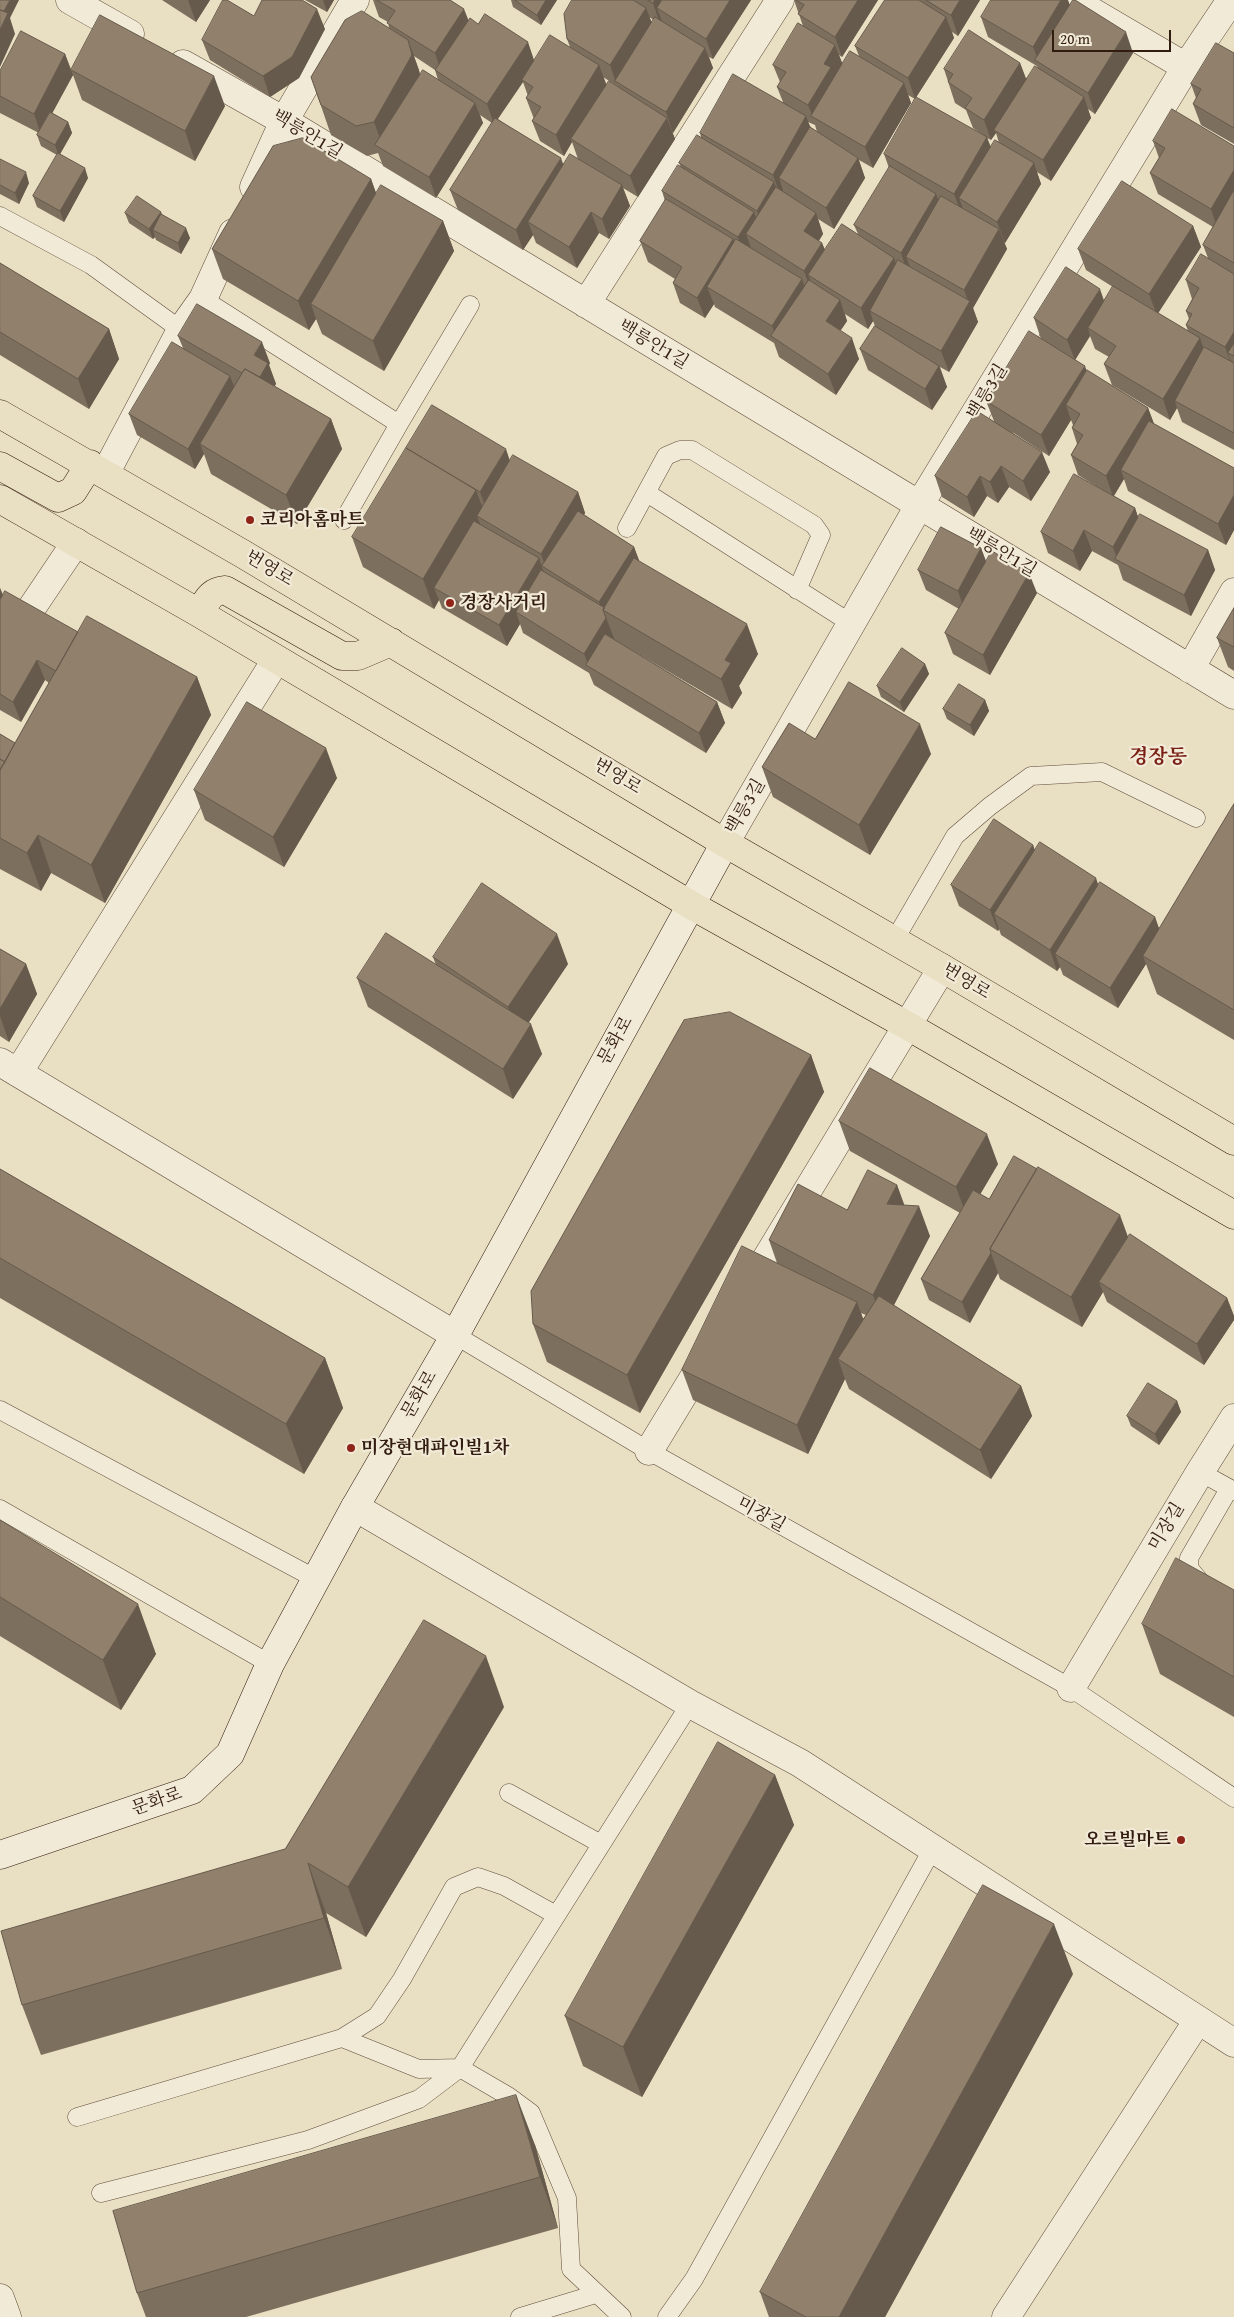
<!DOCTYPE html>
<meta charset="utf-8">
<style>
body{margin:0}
#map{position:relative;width:1234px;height:2317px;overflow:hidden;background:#e9dfc2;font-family:"Gentium Book Plus",serif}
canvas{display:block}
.scale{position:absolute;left:1052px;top:30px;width:119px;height:22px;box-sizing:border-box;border:2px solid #321b0f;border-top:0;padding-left:6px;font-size:15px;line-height:18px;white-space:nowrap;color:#321b0f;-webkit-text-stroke:4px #f1ead7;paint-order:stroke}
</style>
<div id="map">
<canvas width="1234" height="2317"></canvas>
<div class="scale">20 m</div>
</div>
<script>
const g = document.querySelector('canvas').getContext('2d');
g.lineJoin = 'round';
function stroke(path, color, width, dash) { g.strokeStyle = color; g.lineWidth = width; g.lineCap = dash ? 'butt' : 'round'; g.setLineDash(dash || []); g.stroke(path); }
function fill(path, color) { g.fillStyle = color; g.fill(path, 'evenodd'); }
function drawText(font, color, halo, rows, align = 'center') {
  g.font = font + ' "Gentium Book Plus","Noto Serif KR",serif'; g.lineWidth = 4.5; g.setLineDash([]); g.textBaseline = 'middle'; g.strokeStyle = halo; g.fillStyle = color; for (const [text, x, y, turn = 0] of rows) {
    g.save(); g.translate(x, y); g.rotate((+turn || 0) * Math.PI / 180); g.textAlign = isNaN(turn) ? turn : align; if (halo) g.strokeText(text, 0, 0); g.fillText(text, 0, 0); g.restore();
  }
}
const lane = new Path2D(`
 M0,216L91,265L181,330
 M203,299L399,424L470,305
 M647,493L852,624
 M344,520L399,424
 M627,528L666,456L680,450H692L814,525L821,535L797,590
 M894,941L955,836L990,806L1031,776L1102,772L1196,818
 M455,1335L649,1451L1071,1688L1234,1798
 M0,1410L316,1579
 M1200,1472L1234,1491
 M1229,1489L1189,1558V1568L1203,1585L1234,1605
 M0,1509L270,1664
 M509,1793L601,1844
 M342,2038L419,2069L460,2068L508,2096L531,2113L567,2198L571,2269L622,2317
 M77,2117L342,2038L377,2016L402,1979L454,1887L478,1877L504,1886L556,1915
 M101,2193L308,2140L419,2099L460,2068L690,1704
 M520,2317L596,2294
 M667,2317L694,2279L933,1848`);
const street = new Path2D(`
 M70,0L130,34
 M1072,0L1186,67
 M183,64L284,121L1234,695
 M254,187L284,121L355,0
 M586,304L780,0
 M105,474L181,330L203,299L233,233
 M0,655L76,542
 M1190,669L1234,592
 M725,843L920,504L1186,67L1231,0
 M0,1062L455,1335
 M18,1073L276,660
 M748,1289L942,968
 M649,1451L708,1354
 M355,1507L690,1704L800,1763L1234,2043
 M1071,1688L1200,1472L1234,1418
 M0,2298L7,2317
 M1006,2317L1198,2020`);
const secondary = new Path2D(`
 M0,1855L192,1790L230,1754L270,1664L355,1507L455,1335L725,843`);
const primary = new Path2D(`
 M0,414L243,554L725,843L942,968L1234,1141
 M0,466L58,498L73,491L90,464
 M0,499L199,613L691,905L908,1026L1234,1215
 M199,613C207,601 210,591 225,590L342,656H358L391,642`);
const wall = new Path2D(`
 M162,0H210L196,22Z
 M305,0H334L327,12Z
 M373,0H450L468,20L534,60L570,47L567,39L572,0H751L713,59L709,57L713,68L673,133L672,132L675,139L638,197L623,188L630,206L609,239L599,233L577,268L536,243L533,235L523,250L458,210L450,190L492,123L480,115L483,123L436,198L383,166L378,153L367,156L331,135L311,77L389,28L388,22L379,17ZM649,17L654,20L652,23ZM414,56L435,70L438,80L420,74ZM603,77L617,86V87L606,85ZM523,82L528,96L526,98L534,119L532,121L540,141L564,156L572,142L578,159L563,164L498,119Z
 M511,0H557L541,25L513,7Z
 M794,0H878L842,57L839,55L842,64L859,56L855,46L885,0H980L958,36L952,32L954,38L915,99L908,95L911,103L873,168L859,160L865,178L834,229L818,219L823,234L819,241L822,243L825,250L858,234L854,225L889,168L884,154L981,134L973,128L966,110L955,103L944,69L1020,63L1026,79L1038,68L1037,66L988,37L981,17L1070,5L1133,53L1095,114L1088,109L1091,118L1051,181L1037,172L1041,184L1005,243L1004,242L1007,249L973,308L978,322L949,372L940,367L947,387L932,410L868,370L860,349L875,326L873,321L868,329L845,314L847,321L840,331L859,359L836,395L779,357L774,343L715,307L714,304L705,318L680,303L673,283L675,279L648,262L640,241L665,201L662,191L681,167L679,163L701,137L700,133L783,102L777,87L780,82L773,65L803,26ZM808,122L815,125L817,132L811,128ZM996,133L999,143L991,147L987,138L991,140Z
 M325,29L299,78L270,97L210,60L202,40Z
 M1234,53V144L1201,125L1193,104L1196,98L1191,84Z
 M65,54L71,70L225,106L195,161L82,100L73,75L52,113L68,122L72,133L60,154L88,178L64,222L37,207L33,196L57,155L41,146L37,135L39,133L0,113V71Z
 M1153,141L1234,146V450L1182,422L1177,408L1170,420L1112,385L1104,364L1109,357L1095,349L1090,336L1075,360L1087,371L1148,408L1154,424L1234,468V530L1226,545L1128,491L1124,479L1114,496L1135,508L1138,517L1208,550L1215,570L1191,616L1123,580L1118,565L1092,551L1080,571L1048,553L1041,532L1109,494L1078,475L1071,455L1077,444L1072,428L1073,425L1071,420L1049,456L1012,432L1050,472L1031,501L1009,487L998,503L987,496L974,517L942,497L935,476L994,421L986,401L1041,339L1034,318L1104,301L1113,287L1086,270L1078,249L1193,226L1201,247L1158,313L1188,331L1186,325L1189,319L1186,311L1192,299L1186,280L1208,258L1203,245L1213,227L1158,194L1150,173L1159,158Z
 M0,159L29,183L19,204L0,194Z
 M371,179L376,194L443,221L454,251L384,371L322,334L316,319L309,330L223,279L212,249Z
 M161,212V214L190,238L181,254L156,240L155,237L153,239L129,223L125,213Z
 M0,263L109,329L119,359L89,409L0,355Z
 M178,336L270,363L269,365L276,384L274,386L331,419L342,449L297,524L211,474L204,454L195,469L137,435L129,414L183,348Z
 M510,461L578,492L585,513L584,515L634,547L639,561L758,654L739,686L742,693L732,709L618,642L717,702L725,723L706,753L594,685L589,673L523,633L520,624L507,646L442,608L439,600L434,609L363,567L352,537Z
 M981,548L986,562L1037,593L990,675L953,654L945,633L959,609L926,590L918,570Z
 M0,588L3,595L78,632L197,677L211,715L105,903L51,873L41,891L0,869V734L15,743L49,683L45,680L21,722L0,710Z
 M1234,608V671L1228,667L1217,638Z
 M925,664L929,674L904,712L881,697L877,686Z
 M985,700L989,711L974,736L947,719L943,709Z
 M815,739L931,754L870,855L773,797L762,767Z
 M337,778L284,867L205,820L194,790Z
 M1234,804V1040L1157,994L1146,964L1118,1008L1063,975L1060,967L1057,971L1001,935L999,929L998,931L959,906L951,885L1033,845L1035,851L1098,885L1155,917L1159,929Z
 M0,949L26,964L37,994L9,1042L0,1036Z
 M433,957L568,964L528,1023L542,1054L513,1099L368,1007L357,978L436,965Z
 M811,1055L824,1092L640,1413L547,1362L533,1324Z
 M839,1121L998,1164L980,1194L989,1199L1128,1237L1227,1298L1234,1316V1320L1204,1365L1107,1302L1103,1292L1082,1327L1000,1279L998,1273L970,1323L929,1300L921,1279L960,1213L850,1151Z
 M0,1169L325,1358L343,1408L304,1474L0,1298Z
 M897,1185L904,1205L930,1236L894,1305L1021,1386L1032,1416L991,1479L849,1389L845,1379L808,1454L693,1400L682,1370L777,1263L769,1240L847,1210ZM861,1313L866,1315L863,1319Z
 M1177,1401L1181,1412L1159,1445L1131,1426L1127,1416Z
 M0,1520L156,1654L121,1710L0,1636Z
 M1234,1590V1717L1160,1674L1142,1624Z
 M504,1707L366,1937L326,1913L342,1969L41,2055L22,2005L285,1849Z
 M775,1775L794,1825L642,2097L583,2066L565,2016Z
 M1073,1974L885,2317H769L760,2292Z
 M535,2145L558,2228L246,2317H146L137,2293Z`);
const shadedWall = new Path2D(`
 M10,0H19L10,18L15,34L0,67V30L2,14Z
 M188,0H210L196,22Z
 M323,0H334L327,12Z
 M546,0H557L541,25L537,15Z
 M655,0H675L657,8L662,21L660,24L653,3Z
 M730,0H751L713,59L706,39Z
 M858,0H878L842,57L835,37Z
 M960,0H980L958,36L951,15Z
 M1061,0H1068L1073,13L1039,62L1033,47Z
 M646,8L654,28L616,82L610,65Z
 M317,9L325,29L299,78L270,97L263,76Z
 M464,9L472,29L442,74L435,53Z
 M946,17L954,38L915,99L908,78Z
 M1126,32L1133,53L1095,114L1088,93Z
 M408,40L419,70L422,85L385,152L374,122Z
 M528,42L535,63L522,80L523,82L494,124L487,104Z
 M835,45L843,65L813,117L808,105L824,64Z
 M705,48L713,68L673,133L666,112Z
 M65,54L73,75L41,134L34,114Z
 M1020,63L1028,84L994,130L996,133L991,140L984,120Z
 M599,65L607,86L571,139L572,142L564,156L556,135Z
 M214,76L225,106L195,161L185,131Z
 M904,83L911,103L873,168L865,147Z
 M1084,97L1091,118L1051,181L1043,160Z
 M475,103L483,123L436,198L429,177Z
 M806,116L814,137L779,178L783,190L780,195L773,175Z
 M667,118L675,139L638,197L630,176Z
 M68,122L72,133L59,156L55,145Z
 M987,137L994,158L959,198L964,212L962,215L954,194Z
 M561,158L568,178L528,222L533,235L523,250L516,230Z
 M858,158L865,178L834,229L826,208Z
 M1034,163L1041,184L1005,243L997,222Z
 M85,168L88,178L64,222L60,211Z
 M1234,170V204L1218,230L1211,209Z
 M26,172L29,183L19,204L15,193Z
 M371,179L382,209L311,304L316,319L309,330L298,301Z
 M774,182L782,203L764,231L757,211Z
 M622,185L630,206L609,239L602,219Z
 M936,194L944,215L906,257L911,269L908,274L901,253Z
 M161,212L165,222L153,230L155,237L153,239L149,229Z
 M591,212L599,233L577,268L569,247Z
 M754,212L761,233L746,234L751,248L745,258L738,237Z
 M816,213L823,234L811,252L804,231Z
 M443,221L454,251L384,371L373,341Z
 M1193,226L1201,247L1157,315L1149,294Z
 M186,228L190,238L181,254L178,243Z
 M999,229L1007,249L973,308L978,322L949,372L941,351L969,303L964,290Z
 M733,239L741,260L707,287L714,304L705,318L697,298Z
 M822,243L830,263L808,275L814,289L812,292L804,271Z
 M894,258L901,278L870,311L873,321L868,329L861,308Z
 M802,279L809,299L778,340L772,326Z
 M1100,289L1107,309L1088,328L1090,336L1075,360L1067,340Z
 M840,300L847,321L833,342L826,321Z
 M109,329L119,359L89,409L78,379Z
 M1234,332V356L1228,353L1233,367V368L1225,347Z
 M852,338L859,359L836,395L828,374Z
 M1200,338L1207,359L1175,401L1177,408L1170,420L1163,399Z
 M262,342L270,363L269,365L276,384L264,403L254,355Z
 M939,366L947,387L932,410L925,389Z
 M1085,366L1092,386L1066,405L1071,420L1049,456L1041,435Z
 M230,376L238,397L200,444L204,454L195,469L188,449Z
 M1148,408L1156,429L1121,470L1124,479L1113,497L1106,476Z
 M331,419L342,449L297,524L286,495Z
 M506,449L513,470L488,513L480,492Z
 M1042,452L1050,472L1031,501L1023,481Z
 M1001,466L1009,487L998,503L990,482Z
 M980,476L987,496L974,517L967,497Z
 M476,490L487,520L477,516L482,529L434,588L439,600L434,609L423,579Z
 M578,492L585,513L551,571L546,568L541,554Z
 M1234,495V530L1226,545L1218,524Z
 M1135,508L1142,529L1118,561L1113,547Z
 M1084,530L1092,551L1080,571L1073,551Z
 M634,547L642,568L603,610L614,638L595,670L589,666L584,654L605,619L599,602Z
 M981,548L989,569L965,612L958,591Z
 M1208,550L1215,570L1191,616L1184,595Z
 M539,558L546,579L516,612L520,624L507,646L499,625Z
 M1029,573L1037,593L990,675L983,655Z
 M0,588L3,596L0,601Z
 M747,624L758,654L739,686L742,693L732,709L721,679L725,660Z
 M37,660L45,680L21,722L13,702Z
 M925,664L929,674L904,712L900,702Z
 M197,677L211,715L105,903L91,865Z
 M985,700L989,711L974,736L970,725Z
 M717,702L725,723L706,753L699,733Z
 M920,724L931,754L870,855L859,825Z
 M326,748L337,778L284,867L273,837Z
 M38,835L51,873L41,891L27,853Z
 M1033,845L1040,866L994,914L999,929L998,931L990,910Z
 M1096,878L1103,899L1055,954L1060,967L1057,971L1050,950Z
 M1155,917L1162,937L1143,956L1146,964L1118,1008L1110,988Z
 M557,934L568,964L519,1037L508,1007Z
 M26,964L37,994L9,1042L0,1016V1009Z
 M531,1024L542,1054L513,1099L503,1069Z
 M811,1055L824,1092L640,1413L627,1375Z
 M987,1134L998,1164L967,1217L956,1187Z
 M897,1185L908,1215L887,1204Z
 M919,1206L930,1236L884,1324L873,1295Z
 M1120,1215L1131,1245L1099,1282L1103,1292L1082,1327L1071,1297Z
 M991,1253L998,1273L970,1323L962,1302Z
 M1227,1298L1234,1316V1320L1204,1365L1197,1344Z
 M857,1302L868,1332L838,1359L845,1379L808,1454L797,1425Z
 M325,1358L343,1408L304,1474L286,1424Z
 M1021,1386L1032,1416L991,1479L980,1450Z
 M1177,1401L1181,1412L1159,1445L1155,1434Z
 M138,1604L156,1654L121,1710L103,1660Z
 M486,1656L504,1707L366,1937L348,1887Z
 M775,1775L794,1825L642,2097L623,2047Z
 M308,1863L326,1913L342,1969L324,1918Z
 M1054,1924L1073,1974L885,2317H839Z
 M516,2095L535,2145L558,2228L540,2177Z`);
const building = new Path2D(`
 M0,0H10L4,11L0,10Z
 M223,0H227L254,16L262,0H302L317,9L292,57L263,76L202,40Z
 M377,0H450L464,9L435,53L387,23L395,11Z
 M515,0H546L537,15Z
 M572,0H633L646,8L610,65L567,39L564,14Z
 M648,0H655L653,3Z
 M662,0H730L706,39L657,8Z
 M796,0H858L835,37L798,14L804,5Z
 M885,0H919L946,17L908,78L855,46Z
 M926,0H960L951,15Z
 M991,0H1061L1033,47L981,17Z
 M1073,0H1075L1126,32L1088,93L1035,60Z
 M0,10L8,13L0,30Z
 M362,11L408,40L412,55L374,122L356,126L321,105L311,77L345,20Z
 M485,14L528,42L487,104L435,70L470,18L478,24Z
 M100,15L214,76L185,131L71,70Z
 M655,17L705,48L666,112L615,81Z
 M798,23L835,45L824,64L831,67L808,105L777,87L786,72L773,65Z
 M969,30L1020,63L984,120L965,108L972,98L948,82L953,74L944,69Z
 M21,31L65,54L34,114L0,96V71Z
 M550,35L599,65L556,135L532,121L541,107L526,98L533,87L522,80Z
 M1216,43L1234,53V128L1193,104L1201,89L1191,84Z
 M850,51L904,83L865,147L811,116Z
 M1035,66L1084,97L1043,160L994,130Z
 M423,70L475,103L429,177L375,145Z
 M733,74L806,116L773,175L700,133Z
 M609,81L667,118L630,176L571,139Z
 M916,97L987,137L954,194L884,154Z
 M1172,109L1234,146V170L1211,209L1150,173L1165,148L1153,141Z
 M50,112L68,122L55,145L37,135Z
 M495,118L561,158L516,230L450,190Z
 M810,127L858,158L826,208L779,178Z
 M697,135L774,182L757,211L679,163Z
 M303,138L371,179L298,301L212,249L273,146Z
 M995,140L1034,163L997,222L959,198Z
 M58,153L85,168L60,211L33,196Z
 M570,154L622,185L602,219L591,212L569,247L528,222Z
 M0,159L26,172L15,193L0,185Z
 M678,165L754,212L738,237L662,191Z
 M890,166L936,194L901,253L854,225Z
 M1122,181L1193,226L1149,294L1078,249Z
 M381,185L443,221L373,341L311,304Z
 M776,187L816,213L804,231L822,243L804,271L746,234Z
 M1234,190V263L1203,245Z
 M137,196L161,212L149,229L125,213Z
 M941,196L999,229L964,290L906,257Z
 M666,199L733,239L697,298L673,283L682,267L640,241Z
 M161,214L186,228L178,243L153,230Z
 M842,224L894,258L861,308L808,275Z
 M736,239L802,279L772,326L707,287Z
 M1201,254L1234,274V332L1225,347L1186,325L1192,314L1186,311L1199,288L1186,280Z
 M898,260L970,301L941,351L870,311Z
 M0,263L109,329L78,379L0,332Z
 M1066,267L1100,289L1067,340L1034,318Z
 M809,280L840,300L826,321L852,338L828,374L771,336Z
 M1113,286L1200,338L1163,399L1104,364L1116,346L1088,328Z
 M197,304L262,342L254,355L268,363L260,377L245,369L242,373L178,336Z
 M875,326L939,366L925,389L860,349Z
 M1029,331L1085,366L1041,435L986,401Z
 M172,342L230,376L188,449L129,414Z
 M1234,343V356L1228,353Z
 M1204,347L1234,363V433L1175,401Z
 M245,369L331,419L286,495L200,444Z
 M1087,370L1148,408L1106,476L1071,455L1083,435L1072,428L1080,414L1066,405Z
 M432,405L506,449L480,492L406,448Z
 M977,411L1042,452L1023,481L1001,466L990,482L980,476L967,497L935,476Z
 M1149,421L1234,468V495L1218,524L1121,470Z
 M406,448L476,490L423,579L352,537Z
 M513,455L578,492L541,554L477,516Z
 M1074,474L1135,508L1113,547L1084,530L1073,551L1041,532Z
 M578,511L634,547L599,602L542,566Z
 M1140,514L1208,550L1184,595L1115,559Z
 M474,521L539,558L499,625L434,588Z
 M941,527L981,548L958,591L918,570Z
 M992,551L1029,573L983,655L945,633Z
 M634,558L747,624L725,660L731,663L721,679L603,610Z
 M541,570L605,608L603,610L606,618L584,654L516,612Z
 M5,591L78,632L56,671L37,660L13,702L0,694V600Z
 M1234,608V647L1217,638Z
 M87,616L197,677L91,865L38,835L27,853L0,838V770Z
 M605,634L717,702L699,733L586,665Z
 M902,648L925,664L900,702L877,686Z
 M849,682L920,724L859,825L762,767L789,723L815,739Z
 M959,684L985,700L970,725L943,709Z
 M247,702L326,748L273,837L194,790Z
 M0,734L15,743L5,762L0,759Z
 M0,759L5,762L0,770Z
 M1234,804V1010L1143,956Z
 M994,819L1033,845L990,910L951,885Z
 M1040,842L1096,878L1050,950L994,914Z
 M1100,882L1155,917L1110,988L1055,954Z
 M482,883L557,934L508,1007L433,957Z
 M386,933L531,1024L503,1069L357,978Z
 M0,949L26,964L0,1009Z
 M730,1012L811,1055L627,1375L533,1324L531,1291L684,1020Z
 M870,1068L987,1134L956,1187L839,1121Z
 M1014,1156L1037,1169L990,1249L991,1253L962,1302L921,1279L973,1190L989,1199Z
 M1038,1167L1120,1215L1071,1297L990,1249Z
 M0,1169L325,1358L286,1424L0,1258Z
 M868,1170L897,1185L887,1204L919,1206L873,1295L769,1240L798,1184L847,1210Z
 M1130,1234L1227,1298L1197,1344L1099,1282Z
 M742,1246L857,1302L797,1425L682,1370Z
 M879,1296L1021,1386L980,1450L838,1359Z
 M1148,1383L1177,1401L1155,1434L1127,1416Z
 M0,1520L138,1604L103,1660L0,1597Z
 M1176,1558L1234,1590V1677L1142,1624Z
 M424,1620L486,1656L348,1887L308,1863L324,1918L22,2005L1,1931L285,1849Z
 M718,1742L775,1775L623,2047L565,2016Z
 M983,1885L1054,1924L839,2317H806L760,2292Z
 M516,2095L540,2177L137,2293L113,2211Z`);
const markers = [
 [250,520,5,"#8f2418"],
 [450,603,5,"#8f2418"],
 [351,1448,5,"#8f2418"],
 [1181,1840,5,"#8f2418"]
];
const streetNames = [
 ["백릉안1길",307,135,31],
 ["백릉안1길",653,345,31],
 ["백릉3길",988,392,-59],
 ["백릉안1길",1001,553,31],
 ["번영로",269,569,31],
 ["번영로",617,777,31],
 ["백릉3길",746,807,-60],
 ["번영로",966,982,31],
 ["문화로",616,1041,-61],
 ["문화로",420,1395,-60],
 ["미장길",761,1515,29],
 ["미장길",1167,1527,-59],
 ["문화로",157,1802,-19]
];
const poiNames = [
 ["코리아홈마트",260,520],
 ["경장사거리",460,603],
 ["미장현대파인빌1차",361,1448],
 ["오르빌마트",1171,1840,"right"]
];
const quarterNames = [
 ["경장동",1158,758]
];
stroke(lane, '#604c3c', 19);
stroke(street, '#604c3c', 29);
stroke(secondary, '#321b0f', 29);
stroke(primary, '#321b0f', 29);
stroke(lane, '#f1ead7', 18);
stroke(street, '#f1ead7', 28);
stroke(secondary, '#f1ead7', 28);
stroke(primary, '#e9dfc2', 28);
fill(wall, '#7d6f5d');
fill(shadedWall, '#665a4c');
fill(building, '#91816c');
stroke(building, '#665a4c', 1);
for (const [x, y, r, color] of markers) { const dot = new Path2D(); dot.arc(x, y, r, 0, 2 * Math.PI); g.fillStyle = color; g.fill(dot); stroke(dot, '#f1ead7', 2); }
drawText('18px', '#321b0f', '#f1ead7', streetNames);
drawText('bold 18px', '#321b0f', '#f1ead7', poiNames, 'left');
drawText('bold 20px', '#7a1f14', '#f1ead7', quarterNames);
</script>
